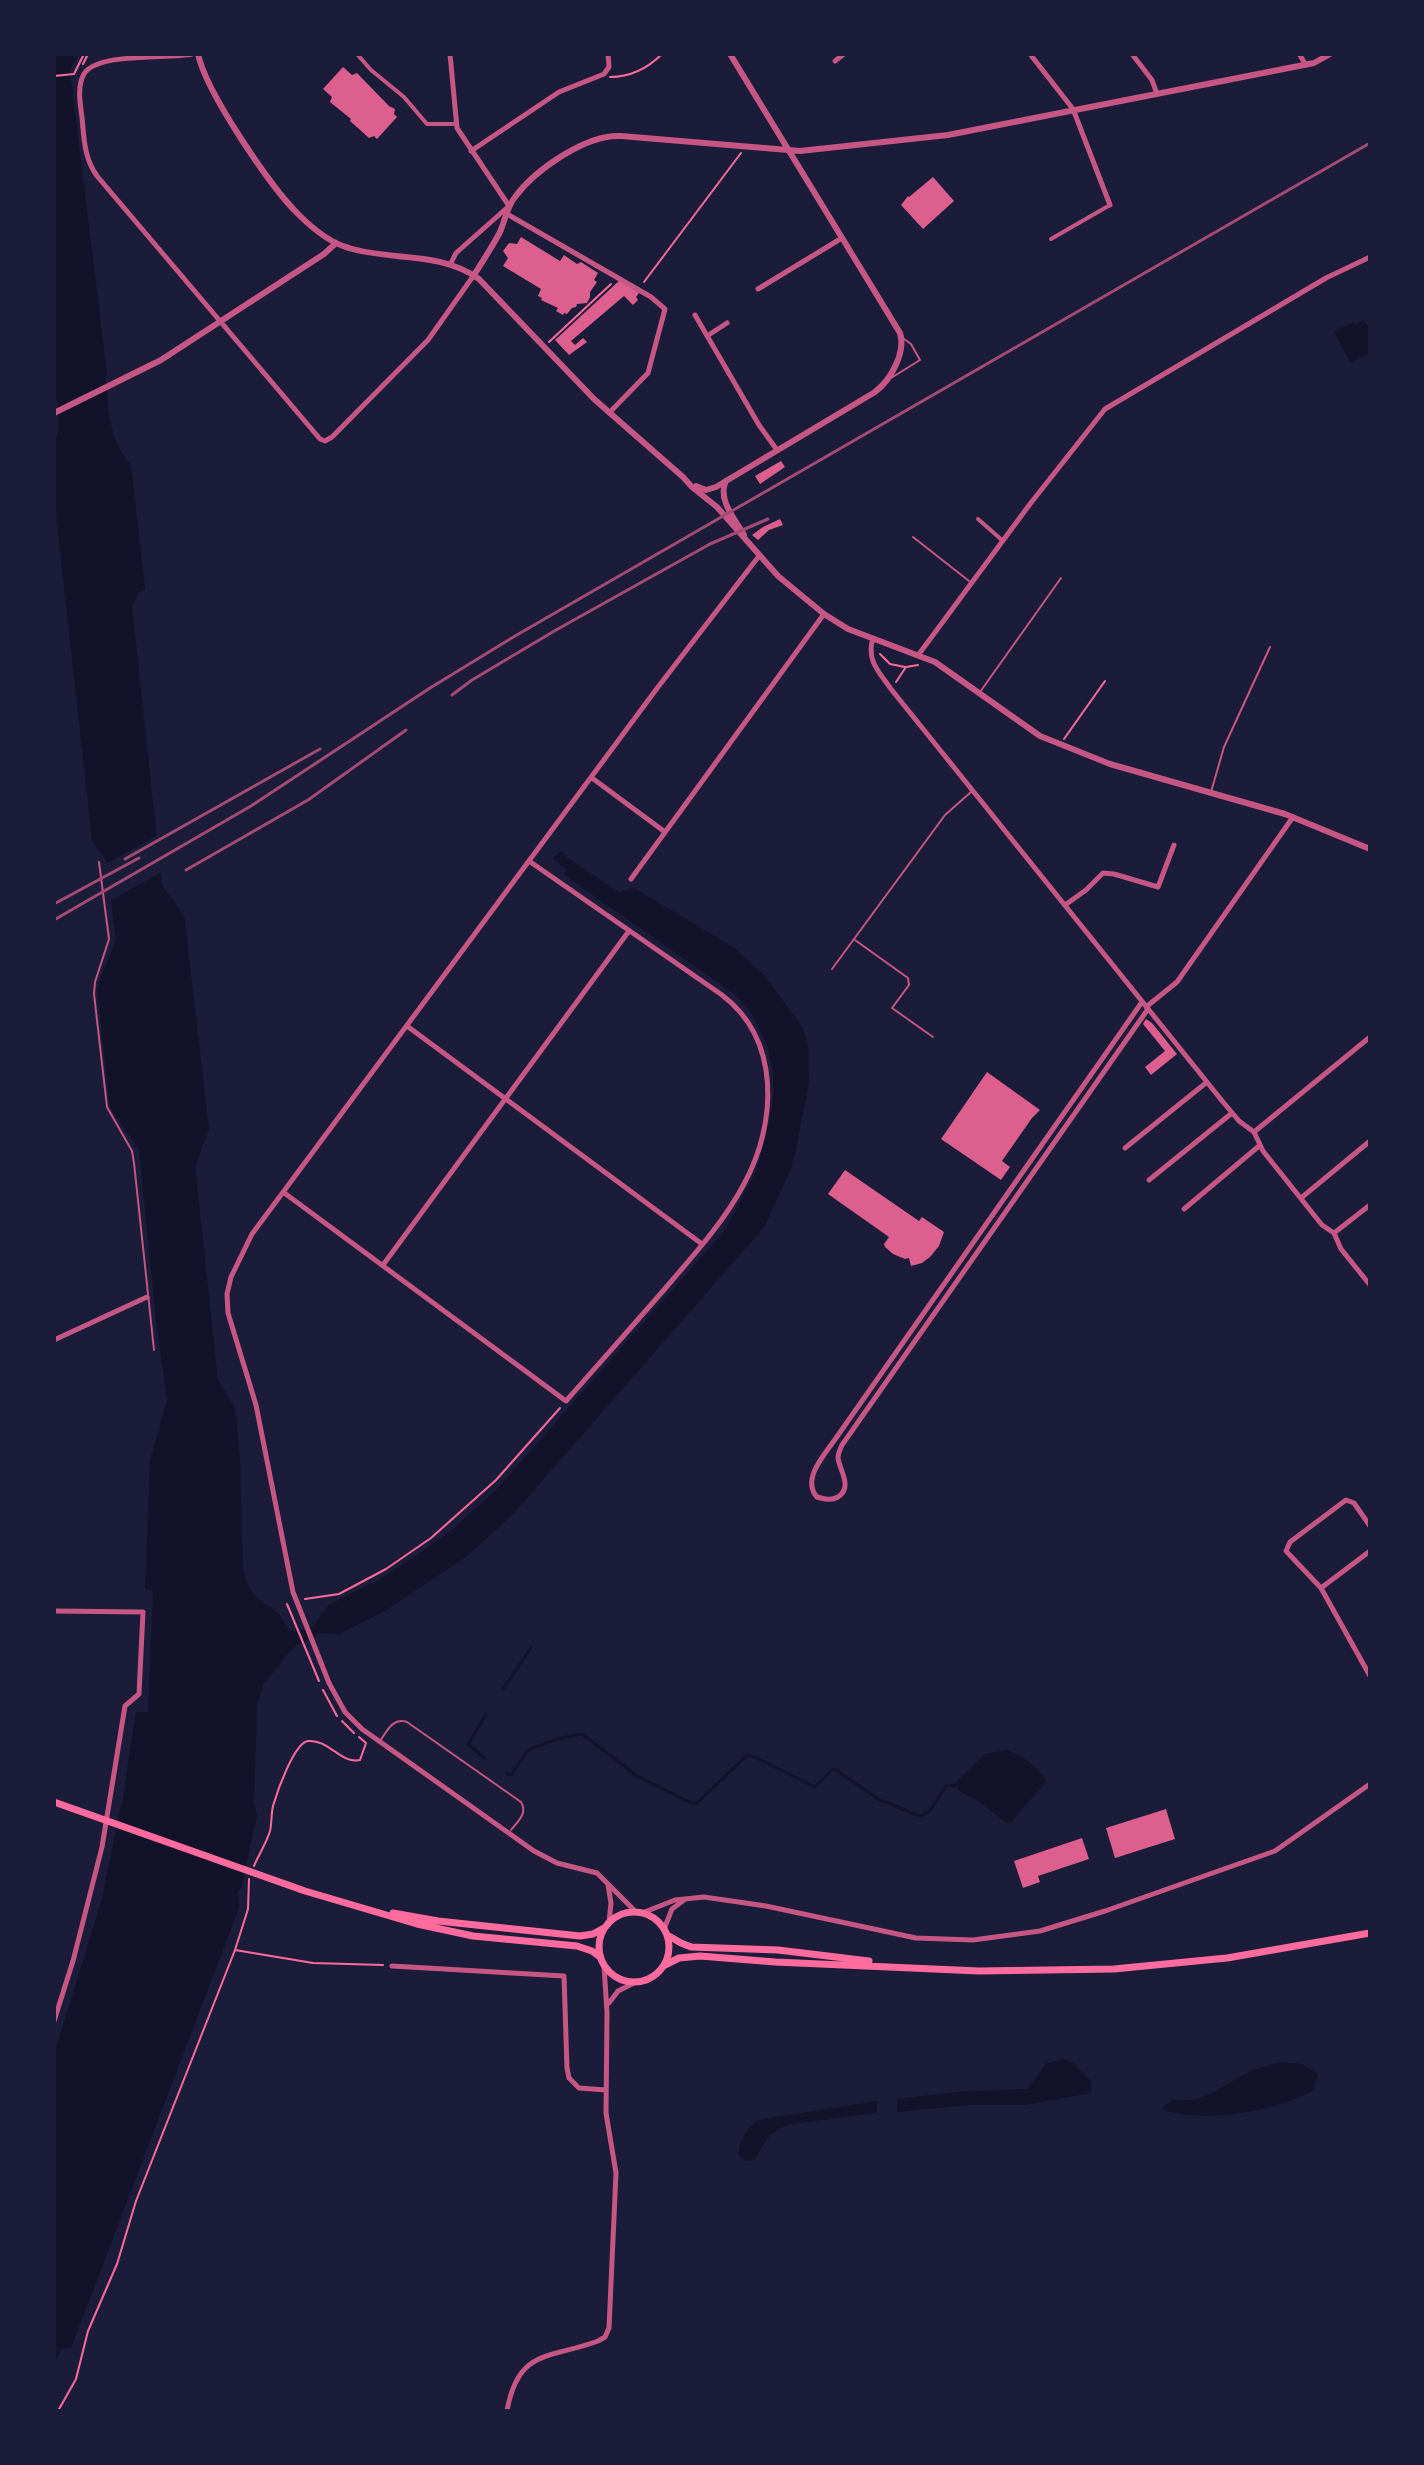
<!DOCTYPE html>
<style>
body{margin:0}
#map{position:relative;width:1424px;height:2465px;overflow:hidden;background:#1b1b3a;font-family:Cabin,sans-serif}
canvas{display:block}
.frame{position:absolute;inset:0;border:56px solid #1b1b3a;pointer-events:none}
</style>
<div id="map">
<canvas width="1424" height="2465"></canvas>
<div class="frame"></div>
</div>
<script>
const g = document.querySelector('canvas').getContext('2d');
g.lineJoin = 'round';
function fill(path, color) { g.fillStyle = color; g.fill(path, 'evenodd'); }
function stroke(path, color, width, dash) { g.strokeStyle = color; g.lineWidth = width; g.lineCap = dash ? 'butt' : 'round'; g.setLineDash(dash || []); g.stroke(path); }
const water = new Path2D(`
 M54,54H79L70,70L107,375L105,376C109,410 108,439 131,465L145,589L138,593L132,606L162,886L184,915L209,1129L195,1167L218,1380L235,1408L240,1458L243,1568C250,1599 257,1596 279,1614C283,1619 286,1625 290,1630L296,1632L313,1626L329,1605L380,1579L416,1556L453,1529L498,1488L726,1229L756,1171L766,1137L774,1093L773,1073L768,1047L753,1016L736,995L564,875L566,869L553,858L561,851L568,858L619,892L634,888L733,947L765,976L802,1027L808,1044L809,1083L793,1164L765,1226L513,1514L466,1557L385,1611L339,1634L320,1633L297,1645L286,1656L263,1685L257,1706L254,1803L257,1815L241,1889L238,1890L239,1908L71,2348L61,2349L54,2365V2055L101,1902L123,1797L136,1712H148L153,1591L145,1589L150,1460L167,1400L156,1320L139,1150L110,1107L97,988L116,940L106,861L92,840L54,496V442L59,429L57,400H54Z
 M1364,320L1370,329V353L1351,363L1334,332L1353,322L1355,324Z
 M1007,1750C1021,1755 1040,1767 1046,1782L1011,1822L1007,1823L975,1799L958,1790L957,1781L985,1754Z
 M1064,2059L1073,2063L1092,2082L1091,2093L1025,2105H969L897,2112V2099L967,2091L1027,2089L1047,2063Z
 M1281,2062L1302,2064L1318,2074L1314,2090C1274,2112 1204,2124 1161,2109L1173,2100C1206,2104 1221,2085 1250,2072C1259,2067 1270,2065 1281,2062Z
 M877,2101V2113L790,2124C767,2133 767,2139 755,2159L746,2161L739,2156C738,2140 746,2131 758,2120Z`);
const pier = new Path2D(`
 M161,833L165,870L106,903L102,866Z`);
const stream = new Path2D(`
 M503,1689L531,1648
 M484,1758L468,1744L486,1715
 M507,1773L511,1775L528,1750L557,1739L582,1734L637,1776L691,1803H697L747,1755L755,1757L815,1787L831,1771L835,1769L878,1799L920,1816L929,1812L946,1786L958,1785`);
const building = new Path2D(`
 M343,67L352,75L357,73L389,106L395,109L394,114L397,117L377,139L374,136L369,138L350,121L351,119L330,102L332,97L323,89Z
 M933,177L954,201L923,229L901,205L908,196L909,197Z
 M521,237L560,261L564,255L577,264L581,262L598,273L594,280L597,282L590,292V297L587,303L577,304L576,307L572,308L567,314L564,313L563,315L556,311L558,308L541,300L542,298L538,296L541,289L503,266L508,258L503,251L509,243L517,244Z
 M620,280L639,293L636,297L638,300L633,305L624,296L571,341L575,345L583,338L587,342L569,355L555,340Z
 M781,461L785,467L760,484L755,476Z
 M780,519L783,525L769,530L758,540L752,535L763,527Z
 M1146,1019L1152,1023L1177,1054L1151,1075L1145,1067L1165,1051L1143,1024Z
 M987,1072L1040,1110L1032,1118L1002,1161L1010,1167L1001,1180L941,1139Z
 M845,1170L919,1221L922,1217L944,1232L939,1246L930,1257L922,1263L911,1266L909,1258L905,1259L893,1254L885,1247L884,1244L889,1237L828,1194Z
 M1166,1809L1175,1839L1115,1858L1106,1828Z
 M1082,1838L1089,1859L1038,1876L1040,1882L1023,1888L1014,1861Z`);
const path = new Path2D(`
 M83,64L88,54
 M54,76L74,74L84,54
 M610,77C631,77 648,68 662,54
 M644,282L741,153
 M549,342L611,284
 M880,654L890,664L905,667
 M896,682L906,667L918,665
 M1064,739L1105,681
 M305,1599L339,1594L386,1569L431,1538L496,1480L560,1408
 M287,1604L319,1681
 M323,1690L337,1716
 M342,1721L354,1733
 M254,1866C259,1854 266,1844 270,1831C272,1823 271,1814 273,1806C277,1792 294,1743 308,1741C329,1739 340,1764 360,1760L366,1743L359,1737
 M235,1950L313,1963L383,1965
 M58,2411L76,2379L88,2331L117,2264L136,2201L235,1950L248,1909L249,1879`);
const service = new Path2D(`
 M891,378L920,360L911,344L904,339
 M913,537L969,581
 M980,692L1061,578
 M1211,792L1224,747L1270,647
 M99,862L109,939L95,982L94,994L107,1107L132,1151L134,1163L154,1350
 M855,940L908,978L909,985L892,1008L933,1037
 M832,969L945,815L971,792
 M380,1741C387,1731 393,1717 407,1722L521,1802C528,1813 518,1821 511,1830`);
const pedestrian = new Path2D(`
 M357,54L371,70L404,97L427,124H456
 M1051,239L1110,205
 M978,519L1003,541`);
const minor = new Path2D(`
 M192,54C168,59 97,52 84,74C77,86 80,103 82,117C84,138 84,158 97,176L320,439L325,441L332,437L428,340L474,275
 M450,54L457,128L509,206L456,253L450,265
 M1030,54L1073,109L1110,205
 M1132,54L1152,80L1157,94
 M1299,54L1306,65
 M835,61L844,54
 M471,151L559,92L604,74L609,67L608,54
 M507,214L651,297L665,309L648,373L609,413
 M758,289L842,238
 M695,315L759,425L777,450
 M707,336L727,323
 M873,638C866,660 879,672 891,689L1223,1102L1239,1121L1254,1132L1263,1151L1322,1225L1334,1233L1341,1249L1370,1285
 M919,654L1030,504L1105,409L1326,278L1370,257
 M592,778L665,832
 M631,879L824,614
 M1065,905L1086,890L1103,873L1114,874L1158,887L1174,845
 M1142,1002L836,1438C825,1454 801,1479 817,1497C824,1499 831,1501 838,1497C853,1487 840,1471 838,1458C838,1452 840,1450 842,1445L1148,1009
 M1146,1007L1177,982L1293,817
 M407,1026L702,1244
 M1254,1132L1370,1037
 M1125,1148L1207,1082
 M1149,1180L1232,1113
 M283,1192L566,1401C602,1360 639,1319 675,1277C700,1248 726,1218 744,1184C777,1123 781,1040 722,995L529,861
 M1301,1198L1370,1141
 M1184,1209L1259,1146
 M1334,1233L1370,1205
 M383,1265L629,931
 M54,1340L147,1297
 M1370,1526L1354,1503L1346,1500L1290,1542L1286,1551L1321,1588L1370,1676
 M1321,1588L1370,1551
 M54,1611L143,1612L139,1694L125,1706L102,1847L73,1961L54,2021
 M608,1885L611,1903L609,1922
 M636,1912L597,1873L557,1863L534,1851L362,1729L345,1712L329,1683L293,1592L256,1405L228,1313L227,1294L231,1277L252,1234L658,687L759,556
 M642,1913L675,1900L704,1897L766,1906L916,1938L973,1940L1040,1931L1105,1911L1275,1851L1370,1784
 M664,1929L672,1909L684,1900
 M392,1966L564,1976L567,2068L569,2078L579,2088L606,2090
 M609,2003L618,1991L636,1982
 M507,2411C518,2348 550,2359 598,2341L605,2337L609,2328L616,2173L606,2113L607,2012L604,1966`);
const tertiary = new Path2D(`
 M198,54C206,92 270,186 298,214C312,228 330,243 349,248C391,261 441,251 479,279L594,399L683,477L692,487L717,507L778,576L824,614L848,629L935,662L1040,736L1110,764L1285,814L1370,849
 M474,275C483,261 492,247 500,232C505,220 507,207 515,197C535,170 586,134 621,136L800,151L948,135L1314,63L1330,54
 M54,413L161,360L324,254L336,243
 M726,481C717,499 735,519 744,535
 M696,486L706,490L716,487L875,392C891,380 906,352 900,333L730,54`);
const secondary = new Path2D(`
 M54,1802L305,1891L417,1924L473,1936L577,1946L592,1951L600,1957
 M599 1947a35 35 0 1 1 70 0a35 35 0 1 1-70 0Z
 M393,1913L438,1921L580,1936L593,1934L604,1928
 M667,1935L681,1943L691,1947L778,1950L869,1961
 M665,1965L679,1958L700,1956L775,1962L979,1971L1114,1969L1227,1958L1370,1933`);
const rail = new Path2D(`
 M452,695L472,680L556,630L710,544L768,519
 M125,859L320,749
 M186,870L308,800L406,730
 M54,904L139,858
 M54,920L251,806L430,688L515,636L1370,143`);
fill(water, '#12122b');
fill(pier, '#1b1b3a');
stroke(stream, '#12122b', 3);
fill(building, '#dd5f8e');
stroke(path, '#ff6b9d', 2);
stroke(service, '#c65784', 2);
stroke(pedestrian, '#c65784', 4);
stroke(minor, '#c65784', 5);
stroke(tertiary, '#c65784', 6);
stroke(secondary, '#ff6b9d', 7);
stroke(rail, '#a44b75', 3);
</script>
